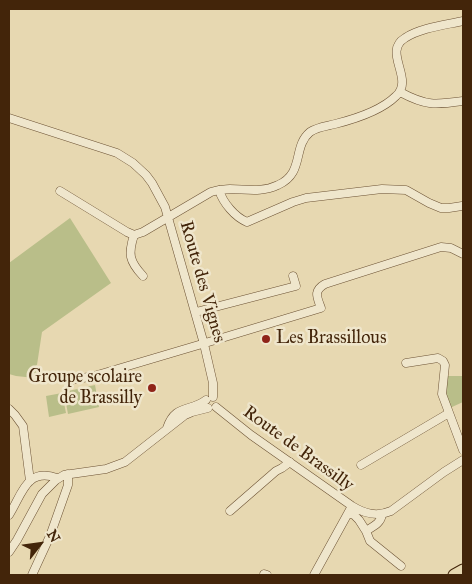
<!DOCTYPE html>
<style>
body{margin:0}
#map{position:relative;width:472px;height:584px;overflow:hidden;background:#e7d8b1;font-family:"IM FELL Great Primer",serif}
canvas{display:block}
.frame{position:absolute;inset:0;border:10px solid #43250a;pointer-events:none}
.north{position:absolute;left:15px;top:519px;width:50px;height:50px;-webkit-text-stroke:4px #efe6cc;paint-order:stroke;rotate:60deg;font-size:14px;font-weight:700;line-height:20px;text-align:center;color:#43250a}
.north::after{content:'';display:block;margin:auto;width:18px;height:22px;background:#43250a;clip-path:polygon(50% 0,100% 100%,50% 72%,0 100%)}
</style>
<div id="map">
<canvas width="472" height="584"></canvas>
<div class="frame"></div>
<div class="north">N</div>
</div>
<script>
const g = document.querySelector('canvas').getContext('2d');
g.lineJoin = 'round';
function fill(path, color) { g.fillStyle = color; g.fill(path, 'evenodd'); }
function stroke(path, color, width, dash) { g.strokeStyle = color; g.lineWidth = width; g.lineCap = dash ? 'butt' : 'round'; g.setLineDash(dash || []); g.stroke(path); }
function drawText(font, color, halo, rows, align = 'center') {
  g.font = font + ' "IM FELL Great Primer",serif'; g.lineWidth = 5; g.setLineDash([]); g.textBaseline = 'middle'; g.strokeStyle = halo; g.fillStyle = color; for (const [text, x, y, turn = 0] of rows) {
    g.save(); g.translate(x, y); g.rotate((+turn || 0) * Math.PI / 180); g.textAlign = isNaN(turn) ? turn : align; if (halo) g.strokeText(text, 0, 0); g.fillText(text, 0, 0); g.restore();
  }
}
const green = new Path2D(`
 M70,218L111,283L42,332L35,378L16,376L9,374V263Z
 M447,376H463V402L452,407H450L444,395Z
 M95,385L99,407L68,414L64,392Z
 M62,393L66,413L49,417L46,396Z`);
const minor = new Path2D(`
 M400,92C426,106 435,105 463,101
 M9,118L117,153L133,163L146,175L152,183L165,207L204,344L213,383V397
 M219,190C223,203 235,217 247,222L293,202L306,198L382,189L406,190L429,203L441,208H449L462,206
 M60,191L127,232L134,235L143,232L211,192C233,184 255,196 278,185C305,173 292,147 310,132C317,127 327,126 335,124C355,119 381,111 396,96C415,79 382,52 405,38C420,28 445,25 463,21
 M134,235C128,254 129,261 143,276
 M196,312L296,286L293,276
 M406,363L438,358L443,361L445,365L442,394L463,450
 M71,380L94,376L202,344L321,308C317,297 313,291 325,284L441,247L451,248L463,254
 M216,407L251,435L352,506C365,514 377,517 391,511L444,472L463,460
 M9,409L15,415L23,426L30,481
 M167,428C175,404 190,412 206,400
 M361,465L449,413
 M230,511L276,471L282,468L290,462
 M349,513L354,515L359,520L366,531L370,541L401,566
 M9,515C22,495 26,467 57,478
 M366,531C374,526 381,523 382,514
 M9,552L17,540L42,494L56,480L64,475L106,469L125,462L185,415L192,412L208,408
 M264,574L267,575
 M32,575L50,536L68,485V474
 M314,575L352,506`);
const highway = new Path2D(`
 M454,575L463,570`);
const markers = [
 [266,339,5,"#8f2418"],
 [152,388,5,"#8f2418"]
];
const streetNames = [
 ["Route des Vignes",202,282,74],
 ["Route de Brassilly",298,449,36]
];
const poiNames = [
 ["Les Brassillous",276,339],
 ["Groupe scolaire",142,378,"right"],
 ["de Brassilly",142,399,"right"]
];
fill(green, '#b9be89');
stroke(minor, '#6c5234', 9);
stroke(highway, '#43250a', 13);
stroke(minor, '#efe6cc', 8);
stroke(highway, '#e7d8b1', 11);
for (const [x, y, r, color] of markers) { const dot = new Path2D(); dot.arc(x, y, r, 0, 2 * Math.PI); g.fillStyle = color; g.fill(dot); stroke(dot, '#efe6cc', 2); }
drawText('18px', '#43250a', '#efe6cc', streetNames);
drawText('18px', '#43250a', '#efe6cc', poiNames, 'left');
</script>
